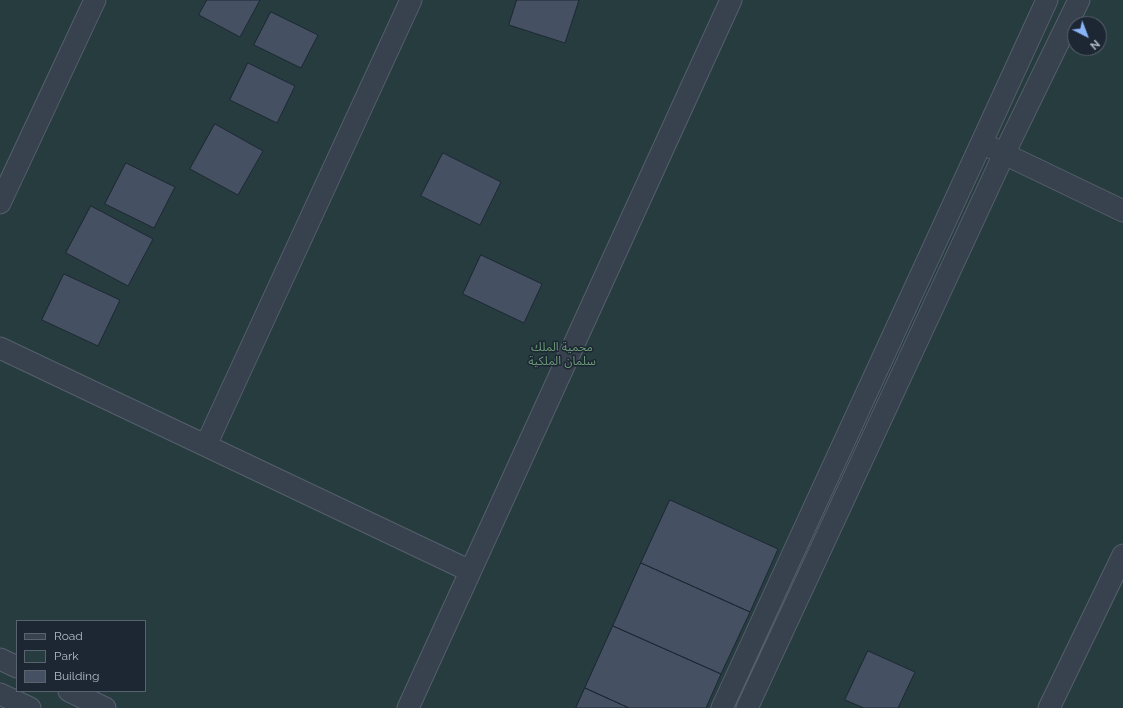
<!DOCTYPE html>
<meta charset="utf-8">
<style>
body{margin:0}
#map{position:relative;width:1123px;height:708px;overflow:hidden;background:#242f3e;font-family:Raleway,sans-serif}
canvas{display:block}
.legend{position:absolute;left:16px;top:620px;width:130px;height:72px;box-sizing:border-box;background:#1d2633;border:1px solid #59626f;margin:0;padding:5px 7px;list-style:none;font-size:12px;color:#b4bcc9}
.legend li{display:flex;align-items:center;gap:8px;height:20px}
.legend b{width:20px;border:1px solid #59626f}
.north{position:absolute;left:1067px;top:16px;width:40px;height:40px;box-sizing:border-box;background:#1d2633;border:1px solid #59626f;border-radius:50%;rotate:138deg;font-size:11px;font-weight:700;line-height:16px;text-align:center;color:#b4bcc9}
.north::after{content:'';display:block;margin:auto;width:14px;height:18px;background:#8ab4f8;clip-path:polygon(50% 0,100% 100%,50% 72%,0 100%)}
</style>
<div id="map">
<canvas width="1123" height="708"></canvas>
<ul class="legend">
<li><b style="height:5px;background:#38414e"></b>Road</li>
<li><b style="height:11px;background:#263c3f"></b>Park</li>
<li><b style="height:11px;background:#455162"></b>Building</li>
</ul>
<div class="north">N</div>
</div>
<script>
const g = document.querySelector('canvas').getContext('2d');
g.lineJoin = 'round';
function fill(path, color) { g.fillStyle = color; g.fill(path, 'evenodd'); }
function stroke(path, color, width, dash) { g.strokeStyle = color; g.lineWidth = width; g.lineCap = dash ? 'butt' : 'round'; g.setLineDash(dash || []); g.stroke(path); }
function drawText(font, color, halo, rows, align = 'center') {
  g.font = font + ' Raleway,"Noto Sans Arabic",sans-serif'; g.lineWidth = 3; g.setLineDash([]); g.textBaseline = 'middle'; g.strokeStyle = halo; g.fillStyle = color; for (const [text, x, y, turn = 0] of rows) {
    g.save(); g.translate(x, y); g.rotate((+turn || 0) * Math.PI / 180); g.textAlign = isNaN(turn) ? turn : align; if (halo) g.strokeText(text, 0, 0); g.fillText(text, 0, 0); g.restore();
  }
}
const green = new Path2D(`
 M0,0H1123V708H0ZM1075,24H1099V48H1075ZM17,621H145V691H17Z`);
const building = new Path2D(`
 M207,0H260L240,37L199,15Z
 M517,0H579L565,43L509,25Z
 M271,12L318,35L301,68L254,45Z
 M248,63L295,86L277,123L230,100Z
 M215,124L263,151L238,195L190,169Z
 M443,153L501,182L480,225L421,196Z
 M126,163L175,187L154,228L105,204Z
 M91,206L153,239L128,286L66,253Z
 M481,255L542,284L524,323L463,294Z
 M64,274L120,300L98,346L42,320Z
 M670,500L778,549L750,612L641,563Z
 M641,563L750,612L721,674L613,626Z
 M613,626L721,674L706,708H629L585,688Z
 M868,651L915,672L898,708H864L845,700Z
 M585,688L629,708H576Z`);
const minor = new Path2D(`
 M992,148L1123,211
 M0,203L95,0
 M0,348L470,571
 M206,445L411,0
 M0,659L17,667
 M69,691L105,708
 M0,694L30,708
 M408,708L731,0
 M722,708L1047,0
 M747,708L1004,154L1079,0
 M1049,708L1123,555`);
const parkNames = [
 ["محمية الملك",562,347],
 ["سلمان الملكية",562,361]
];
fill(green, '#263c3f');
fill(building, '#455162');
stroke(building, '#1f2835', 1);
stroke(minor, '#565f6c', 23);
stroke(minor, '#38414e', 21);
drawText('12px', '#6b9a76', '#1d2633', parkNames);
</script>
